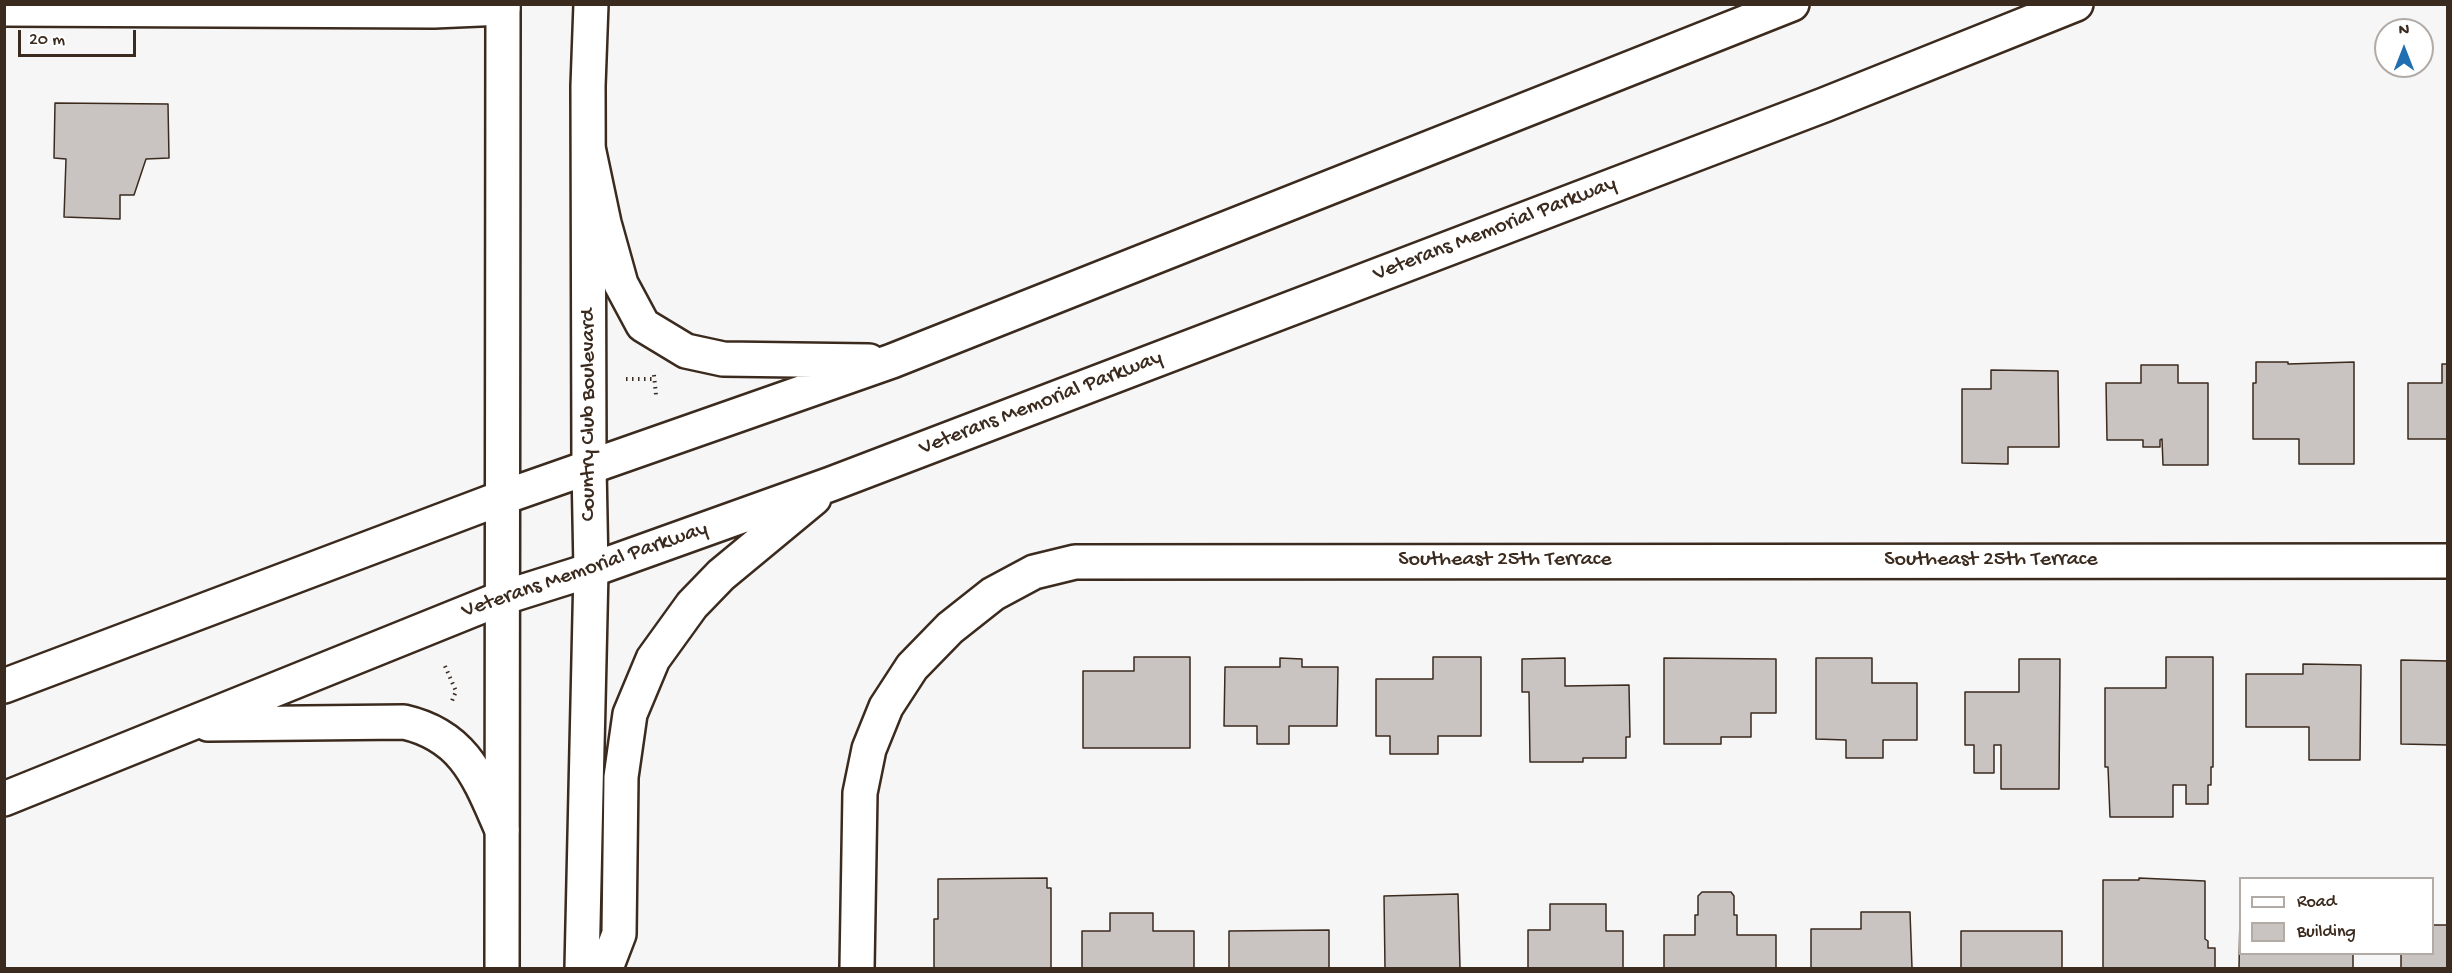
<!DOCTYPE html>
<style>
body{margin:0}
#map{position:relative;width:2452px;height:973px;overflow:hidden;background:#f7f6f6;font-family:"Gochi Hand",sans-serif}
canvas{display:block}
.frame{position:absolute;inset:0;border:6px solid #3b2a1e;pointer-events:none}
.legend{position:absolute;left:2239px;top:877px;width:195px;height:78px;box-sizing:border-box;background:#fff;border:2px solid #b1aaa5;margin:0;padding:8px 10px;list-style:none;font-size:18px;color:#3b2a1e}
.legend li{display:flex;align-items:center;gap:12px;height:30px}
.legend b{width:30px;border:2px solid #b1aaa5}
.north{position:absolute;left:2374px;top:18px;width:60px;height:60px;box-sizing:border-box;background:#fff;border:2px solid #b1aaa5;border-radius:50%;rotate:0deg;font-size:16px;font-weight:700;line-height:24px;text-align:center;color:#3b2a1e}
.north::after{content:'';display:block;margin:auto;width:21px;height:27px;background:#1f6fb2;clip-path:polygon(50% 0,100% 100%,50% 72%,0 100%)}
.scale{position:absolute;left:18px;top:30px;width:118px;height:27px;box-sizing:border-box;border:3px solid #3b2a1e;border-top:0;padding-left:8px;font-size:18px;line-height:21px;white-space:nowrap;color:#3b2a1e;-webkit-text-stroke:4px #fff;paint-order:stroke}
</style>
<div id="map">
<canvas width="2452" height="973"></canvas>
<div class="frame"></div>
<ul class="legend">
<li><b style="height:8px;background:#fff"></b>Road</li>
<li><b style="height:16px;background:#c9c3c1"></b>Building</li>
</ul>
<div class="north">N</div>
<div class="scale">20 m</div>
</div>
<script>
const g = document.querySelector('canvas').getContext('2d');
g.lineJoin = 'round';
function fill(path, color) { g.fillStyle = color; g.fill(path, 'evenodd'); }
function stroke(path, color, width, dash) { g.strokeStyle = color; g.lineWidth = width; g.lineCap = dash ? 'butt' : 'round'; g.setLineDash(dash || []); g.stroke(path); }
function drawText(font, color, halo, rows, align = 'center') {
  g.font = font + ' "Gochi Hand",sans-serif'; g.lineWidth = 6; g.setLineDash([]); g.textBaseline = 'middle'; g.strokeStyle = halo; g.fillStyle = color; for (const [text, x, y, turn = 0] of rows) {
    g.save(); g.translate(x, y); g.rotate((+turn || 0) * Math.PI / 180); g.textAlign = isNaN(turn) ? turn : align; if (halo) g.strokeText(text, 0, 0); g.fillText(text, 0, 0); g.restore();
  }
}
const building = new Path2D(`
 M55,103L168,104L169,158L146,159L134,195H120V219L64,217L66,159L54,158Z
 M2256,362H2288V364L2354,362V464H2299V439H2253V383H2256Z
 M2442,364H2448V439H2408V383H2442Z
 M2141,365H2178V383H2208V465H2163L2162,439L2160,440V447H2143V440H2107L2106,383H2141Z
 M1991,370L2058,371L2059,447H2008V464L1962,463V389H1991Z
 M1134,657H1190V748H1083V671H1134Z
 M1433,657H1481V736H1438V754H1390V736H1376V679H1433Z
 M2166,657H2213V767H2211V785H2208V804H2186V785H2173V817H2110L2108,767H2105V688H2166Z
 M1280,658L1302,659V667H1338L1337,726H1289V744H1257V726H1224L1225,667H1280Z
 M1565,658V686L1629,685L1630,737H1626V758H1583V762H1530L1529,692H1522V659Z
 M1664,658L1776,659V713H1751V737H1721V744H1664Z
 M1816,658H1872V683H1917V740H1883V758H1846V740L1816,739Z
 M2019,659H2060L2059,789H2001V745H1994V773H1974V745H1965V692H2019Z
 M2401,660L2448,661V745L2401,744Z
 M2303,664L2361,665L2360,760H2309V727H2246V674H2303Z
 M1047,878V888H1051V968H934V919H938V879Z
 M2139,878L2205,881V939L2208,941V948H2215V968H2103V880H2139Z
 M1702,892H1731L1734,896V915H1737V935H1776V968H1664V935H1695V915H1698V896Z
 M1458,894L1460,968H1385L1384,896Z
 M1550,904H1606V931H1623V968H1528V930H1550Z
 M1861,912H1910L1912,968H1811V929H1861Z
 M1110,913H1153V931H1194V968H1082V931H1110Z
 M2240,915V954H2353V968H2239Z
 M2432,925H2448V968H2401V954H2432Z
 M1329,930V968H1229V931Z
 M1961,931H2062V968H1961Z`);
const path = new Path2D(`
 M654,375L656,395
 M626,379H655
 M445,666L456,691L452,701`);
const minor = new Path2D(`
 M4,9L434,11L503,8
 M857,968L860,793L869,749L886,707L912,667L950,628L993,594L1034,572L1075,562L2448,561`);
const major = new Path2D(`
 M502,968L503,4
 M582,968L591,570L589,467L588,86L591,4`);
const highway = new Path2D(`
 M589,152L604,223L621,284L643,325L686,351L723,359L869,361
 M4,686L504,497L892,361L1792,4
 M208,724L404,722C465,736 479,778 502,830
 M4,799L502,598L591,570L831,484L1824,105L2076,4
 M606,968L619,934L621,777L630,714L653,659L692,605L721,575L814,498`);
const streetNames = [
 ["Veterans Memorial Parkway",1495,230,-21],
 ["Veterans Memorial Parkway",1041,404,-21],
 ["Country Club Boulevard",590,415,-90],
 ["Southeast 25th Terrace",1505,561],
 ["Southeast 25th Terrace",1991,561],
 ["Veterans Memorial Parkway",585,571,-19]
];
fill(building, '#c9c3c1');
stroke(building, '#3b2a1e', 1.5);
stroke(minor, '#3b2a1e', 38);
stroke(major, '#3b2a1e', 38);
stroke(highway, '#3b2a1e', 38);
stroke(path, '#3b2a1e', 4, [1.5, 4.5]);
stroke(minor, '#fff', 33);
stroke(major, '#fff', 33);
stroke(highway, '#fff', 33);
drawText('22px', '#3b2a1e', '#fff', streetNames);
</script>
